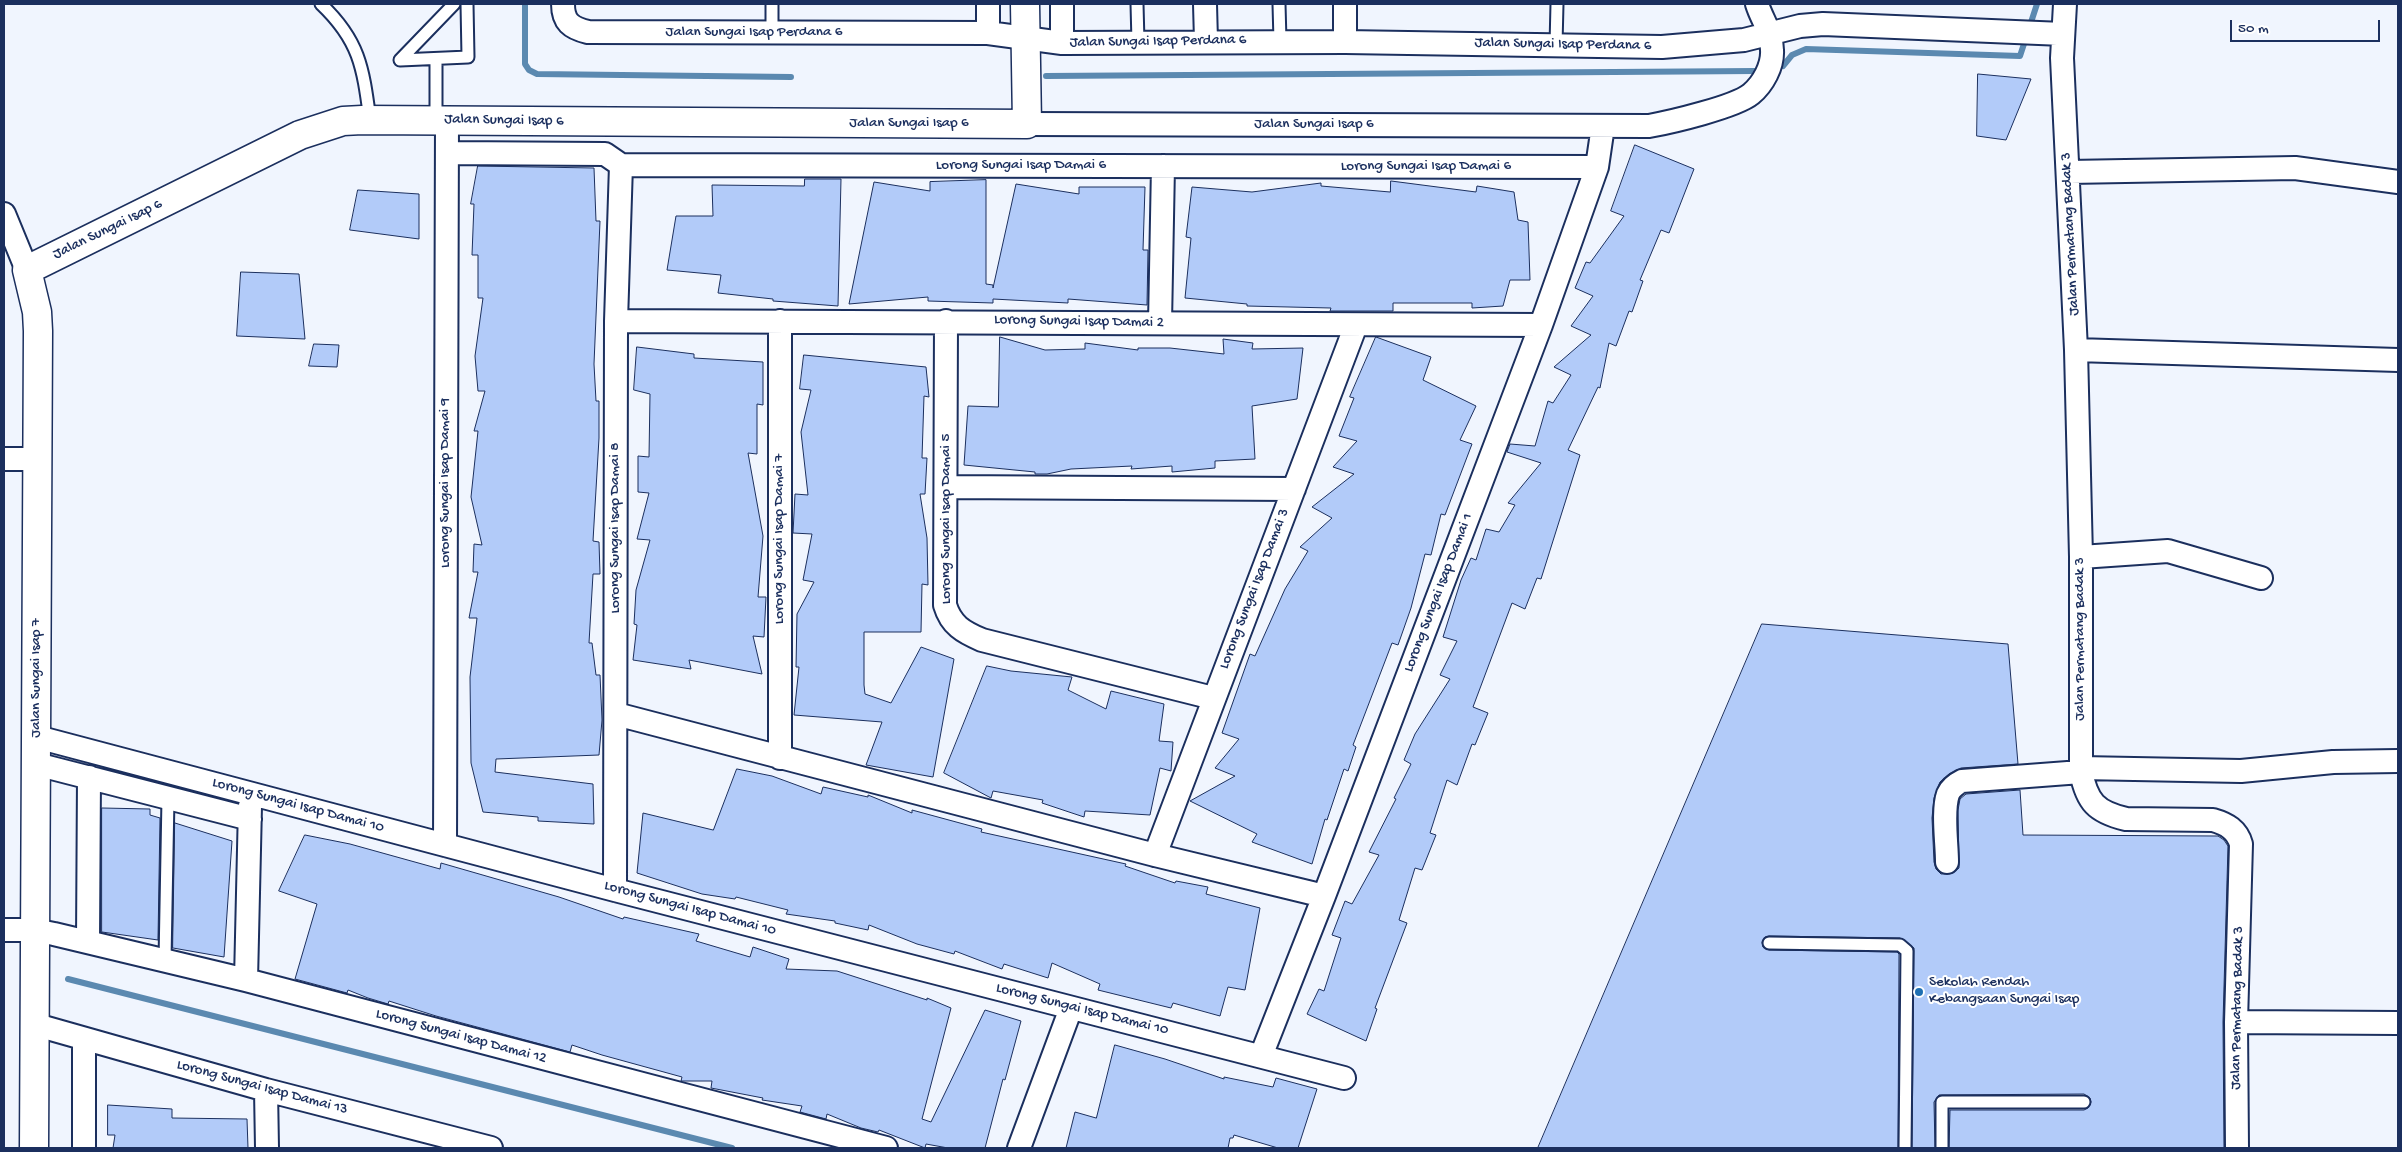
<!DOCTYPE html>
<style>
body{margin:0}
#map{position:relative;width:2402px;height:1152px;overflow:hidden;background:#f0f5fe;font-family:"Gochi Hand",sans-serif}
canvas{display:block}
.frame{position:absolute;inset:0;border:5px solid #1b2f5e;pointer-events:none}
.scale{position:absolute;left:2230px;top:20px;width:150px;height:22px;box-sizing:border-box;border:2px solid #1b2f5e;border-top:0;padding-left:6px;font-size:15px;line-height:18px;white-space:nowrap;color:#1b2f5e;-webkit-text-stroke:4px #fff;paint-order:stroke}
</style>
<div id="map">
<canvas width="2402" height="1152"></canvas>
<div class="frame"></div>
<div class="scale">50 m</div>
</div>
<script>
const g = document.querySelector('canvas').getContext('2d');
g.lineJoin = 'round';
function stroke(path, color, width, dash) { g.strokeStyle = color; g.lineWidth = width; g.lineCap = dash ? 'butt' : 'round'; g.setLineDash(dash || []); g.stroke(path); }
function fill(path, color) { g.fillStyle = color; g.fill(path, 'evenodd'); }
function drawText(font, color, halo, rows, align = 'center') {
  g.font = font + ' "Gochi Hand",sans-serif'; g.lineWidth = 4; g.setLineDash([]); g.textBaseline = 'middle'; g.strokeStyle = halo; g.fillStyle = color; for (const [text, x, y, turn = 0] of rows) {
    g.save(); g.translate(x, y); g.rotate((+turn || 0) * Math.PI / 180); g.textAlign = isNaN(turn) ? turn : align; if (halo) g.strokeText(text, 0, 0); g.fillText(text, 0, 0); g.restore();
  }
}
const stream = new Path2D(`
 M525,4V64L529,70L537,74L791,77
 M1783,66L1792,55L1806,49L2020,56L2037,4
 M1046,76L1755,71
 M68,979L732,1148`);
const building = new Path2D(`
 M1978,74L2031,79L2006,140L1977,136Z
 M1635,145L1694,169L1669,233L1661,230L1640,280L1643,281L1632,312L1629,311L1616,346L1609,343L1600,388L1598,387L1568,450L1580,455L1541,579L1537,578L1525,609L1512,603L1473,707L1488,713L1475,745L1472,744L1457,785L1447,780L1430,833L1436,835L1422,870L1415,868L1399,920L1407,923L1375,1008L1377,1009L1366,1041L1307,1014L1319,989L1324,991L1341,938L1332,935L1345,901L1352,904L1379,855L1369,852L1396,799L1394,798L1411,764L1404,760L1415,734L1450,679L1440,675L1457,641L1443,637L1461,580L1471,558L1476,560L1486,529L1499,532L1515,505L1508,503L1541,463L1507,452L1510,444L1535,446L1548,401L1553,403L1571,375L1554,367L1591,335L1571,326L1593,296L1575,288L1586,262L1590,263L1624,216L1611,211Z
 M478,166L594,168L596,221H600L594,364L596,401H599V438L593,541L599,542L600,574H593L589,643H592L596,675H600L602,720L599,755L496,759L495,772L593,784L594,824L538,821V817L483,812L471,763L470,677L477,618H469L478,572H473L474,544L482,545L471,497L478,431H474L485,391H478L475,356L483,298H478V255H472L474,204H471Z
 M805,179H841L838,306L773,301V299L718,293L721,275L667,270L676,216H713L712,185L804,186Z
 M986,180V284L993,285V288L1016,184L1079,194V187H1145L1143,250H1148L1147,305L1068,299V303L993,299V303L928,301V297L849,304L874,182L930,191V182Z
 M1391,181L1476,192L1477,186L1514,192L1518,220L1528,222L1530,280H1510L1503,306L1472,308V303H1393V311H1330L1331,308L1247,306V304L1185,298L1191,238L1186,237L1192,187L1252,192L1321,183V186L1390,192Z
 M358,190L419,194V239L350,230Z
 M241,272L299,274L305,339L237,336Z
 M1000,337L1045,350L1085,349V343L1138,350V348H1170L1224,354L1223,339L1253,343L1252,349L1303,348L1297,399L1252,406L1255,459L1215,461V468L1172,472V466L1131,469L1132,466L1071,469L1047,474H1035V472L964,465L968,406L998,407Z
 M1376,337L1431,357L1423,380L1476,406L1460,440L1472,444L1445,515L1441,514L1431,555L1425,554L1411,608L1398,645L1392,643L1353,745L1356,747L1348,771L1344,769L1327,820L1325,819L1312,864L1252,842L1257,834L1190,801L1235,776L1215,768L1239,739L1222,733L1250,654L1255,656L1285,589L1308,551L1300,547L1332,518L1312,507L1354,474L1333,467L1357,441L1339,436L1354,398L1350,397Z
 M314,344L339,345L337,367L309,366Z
 M637,347L694,354V358L763,362V405L757,404V454L748,453L763,536L758,597H766L764,637L753,636L762,674L689,660L691,669L633,660L637,625L634,624L636,590L650,540L637,539L649,493L638,492V456L649,457L650,394L634,390Z
 M804,355L926,367L929,397L924,396L922,458H927L925,494H920L927,538L928,585L922,584L921,632H864V685L865,694L891,703L921,647L954,659L933,777L866,765L882,722L794,715L799,667H796L797,614L814,582L803,580L812,534L793,533L795,494L808,495L801,432L811,390L800,389Z
 M1762,624L2008,644L2018,764L1961,768L1949,774L1940,782L1934,798L1932,818L1934,862L1936,869L1941,874L1953,873L1959,868L1958,810L1960,799L1966,794L2020,790L2023,835L2218,836L2224,840L2228,846L2223,1022L2224,1148H1949L1950,1110H2084L2088,1108L2091,1102L2090,1098L2084,1094L1939,1095L1934,1102L1935,1148H1912L1914,948L1900,938L1769,936L1765,937L1762,942L1763,947L1769,950L1897,952L1899,954L1898,1148H1538Z
 M987,666L1011,671L1072,677L1068,690L1106,709L1111,691L1164,704L1159,741L1173,742L1171,771L1160,768L1150,815L1085,811L1084,817L1042,803L1043,800L993,791L991,798L944,773Z
 M737,769L772,776L821,794L823,787L868,797V795L912,813V810L982,829L981,832L1126,864L1125,866L1175,883L1176,881L1208,887L1206,894L1260,908L1245,990L1228,987L1220,1016L1173,1003L1171,1008L1098,990L1100,984L1052,963L1048,978L1004,964L1002,969L955,951L954,954L917,944L869,925L868,930L835,923V921L786,914L788,910L736,897L735,899L702,894L637,873L643,813L713,830Z
 M102,808L150,809V815L160,818L158,940L102,932Z
 M175,823L232,841L224,957L173,948Z
 M305,835L350,844L440,869L441,863L559,897L623,919L624,917L699,934L696,941L750,957L753,947L789,959L786,969L837,971L927,1000V998L951,1008L922,1119L931,1122L985,1010L1021,1021L1005,1080L1003,1079L985,1148H948L926,1144L925,1148L879,1130L878,1132L861,1128L827,1114L826,1119L800,1112L802,1106L762,1100L763,1098L711,1088L712,1081H681L682,1077L602,1055L572,1045L570,1052L436,1016L389,1001L388,1004L368,998L348,990L347,993L295,979L317,904L279,891Z
 M1115,1045L1165,1059L1224,1079V1077L1273,1087L1276,1078L1317,1089L1298,1148H1278L1234,1135L1233,1138H1230L1228,1148H1066L1075,1112L1096,1118Z
 M108,1105L172,1109V1118L247,1119L248,1148H113L115,1135H108Z`);
const lane = new Path2D(`
 M321,4C360,41 363,68 370,120
 M772,4V33
 M1137,4L1138,42
 M1279,4L1280,41
 M1556,45L1557,4
 M436,59V120
 M400,60L468,57L467,4
 M400,60L454,4
 M1769,943L1900,945L1907,951L1905,1148
 M165,960L168,798
 M1942,1148V1102H2084`);
const street = new Path2D(`
 M563,4C563,22 571,28 588,32L988,33L1062,43L1345,42L1662,47L1744,40L1800,26L1823,24L2063,34
 M988,4V33
 M1062,4V43
 M1205,4L1206,41
 M1345,4V42
 M2065,4L2062,58L2076,350L2081,557V772C2087,802 2096,812 2126,819L2213,820C2227,824 2237,830 2241,844L2236,1022L2237,1148
 M1027,124L1649,126C1671,122 1735,107 1751,94C1763,84 1773,66 1772,50C1772,32 1762,20 1757,4
 M448,153L605,154L621,165L1597,167
 M2069,172L2295,168L2398,182
 M4,214L27,270
 M616,321L1541,325
 M946,321L945,605C951,625 963,632 982,640L1213,698
 M1160,323L1163,166
 M2076,350L2398,360
 M4,459H37
 M946,487L1294,489
 M2081,557L2168,551L2261,578
 M616,714L1155,855L1324,896
 M37,737L615,890L1344,1078
 M780,758V321
 M36,764L250,819
 M2081,768L2241,771L2333,762L2398,761
 M445,845L447,120
 M1155,855L1356,325
 M1947,862C1947,843 1942,811 1948,794C1951,787 1956,784 1962,781L2081,772
 M615,890L616,321L621,165
 M4,930H34L54,934L246,980L886,1148
 M88,941L89,777
 M246,980L250,806
 M2236,1022L2398,1023
 M33,1024L266,1090L491,1148
 M1261,1056L1324,896L1541,325L1597,167L1603,126
 M266,1090L267,1148
 M84,1148V1039
 M1019,1148L1071,1008`);
const secondary = new Path2D(`
 M34,1148L38,331L37,312L27,270L300,135L343,121L362,120L1027,124L1025,4`);
const markers = [
 [1919,992,5,"#1f6fb2"]
];
const streetNames = [
 ["Jalan Sungai Isap Perdana 6",754,33],
 ["Jalan Sungai Isap Perdana 6",1158,42,-1],
 ["Jalan Sungai Isap Perdana 6",1563,45,1],
 ["Jalan Sungai Isap 6",504,121,1],
 ["Jalan Sungai Isap 6",909,124],
 ["Jalan Sungai Isap 6",1314,125],
 ["Lorong Sungai Isap Damai 6",1021,166],
 ["Lorong Sungai Isap Damai 6",1426,167],
 ["Jalan Sungai Isap 6",108,230,-26],
 ["Jalan Permatang Badak 3",2071,234,-93],
 ["Lorong Sungai Isap Damai 2",1079,322,1],
 ["Lorong Sungai Isap Damai 9",446,483,-90],
 ["Lorong Sungai Isap Damai 5",947,519,-90],
 ["Lorong Sungai Isap Damai 8",616,528,-90],
 ["Lorong Sungai Isap Damai 7",780,539,-90],
 ["Lorong Sungai Isap Damai 3",1255,589,-69],
 ["Lorong Sungai Isap Damai 1",1439,593,-69],
 ["Jalan Permatang Badak 3",2081,639,-90],
 ["Jalan Sungai Isap 7",37,678,-90],
 ["Lorong Sungai Isap Damai 10",298,806,15],
 ["Lorong Sungai Isap Damai 10",690,909,15],
 ["Jalan Permatang Badak 3",2238,1008,-89],
 ["Lorong Sungai Isap Damai 10",1082,1010,14],
 ["Lorong Sungai Isap Damai 12",461,1037,15],
 ["Lorong Sungai Isap Damai 13",262,1088,15]
];
const poiNames = [
 ["Sekolah Rendah",1929,983],
 ["Kebangsaan Sungai Isap",1929,1000]
];
stroke(stream, '#5b89b0', 6);
fill(building, '#b2cbf9');
stroke(building, '#1b2f5e', 1);
stroke(lane, '#1b2f5e', 15);
stroke(street, '#1b2f5e', 26);
stroke(secondary, '#1b2f5e', 31);
stroke(lane, '#fff', 11);
stroke(street, '#fff', 22);
stroke(secondary, '#fff', 28);
for (const [x, y, r, color] of markers) { const dot = new Path2D(); dot.arc(x, y, r, 0, 2 * Math.PI); g.fillStyle = color; g.fill(dot); stroke(dot, '#fff', 2); }
drawText('15px', '#1b2f5e', '#fff', streetNames);
drawText('15px', '#1b2f5e', '#fff', poiNames, 'left');
</script>
